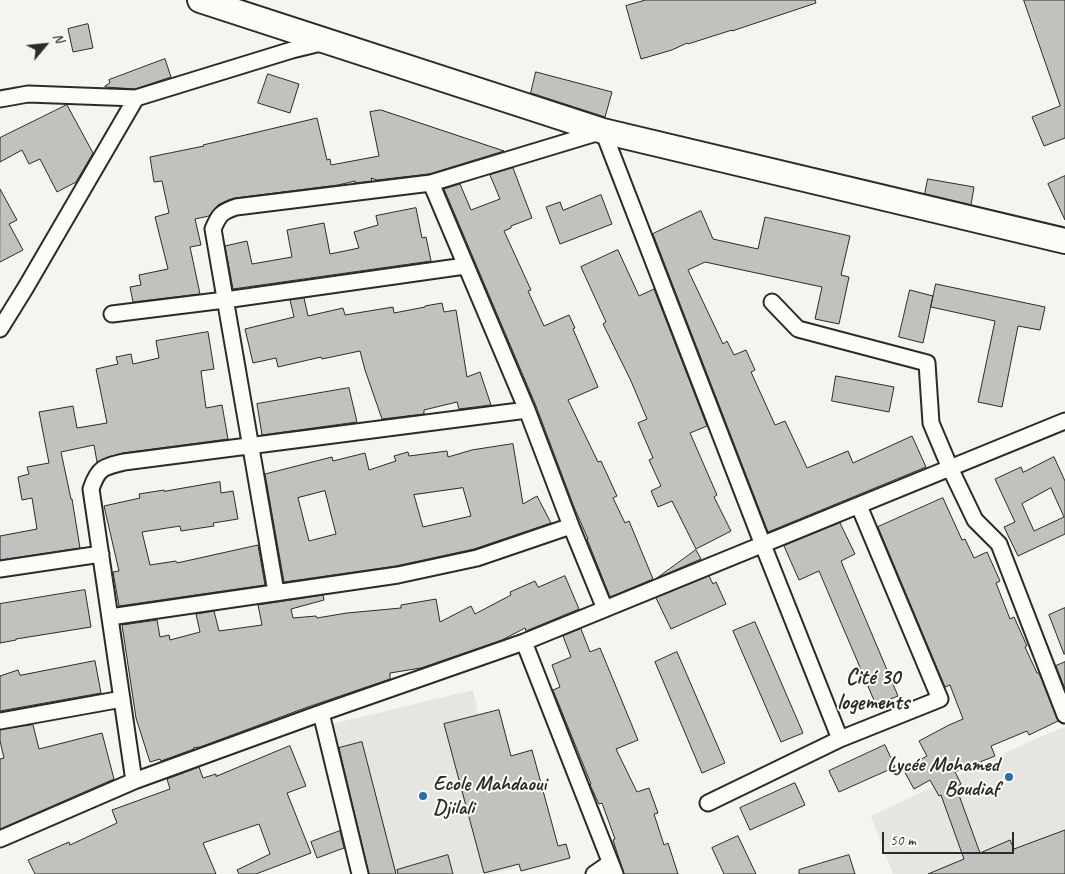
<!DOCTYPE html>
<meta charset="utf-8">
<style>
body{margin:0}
#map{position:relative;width:1065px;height:874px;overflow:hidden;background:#f5f4ef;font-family:Caveat,sans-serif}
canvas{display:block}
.north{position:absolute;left:20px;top:20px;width:50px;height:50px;-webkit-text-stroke:4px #fdfcf7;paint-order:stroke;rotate:62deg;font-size:14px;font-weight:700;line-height:20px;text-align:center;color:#2b2b2b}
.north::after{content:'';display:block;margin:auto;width:18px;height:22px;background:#2b2b2b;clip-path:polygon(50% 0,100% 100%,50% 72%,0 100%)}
.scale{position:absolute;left:882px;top:832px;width:132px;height:22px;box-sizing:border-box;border:2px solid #2b2b2b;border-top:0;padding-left:6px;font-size:15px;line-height:18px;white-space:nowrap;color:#2b2b2b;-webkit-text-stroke:4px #fdfcf7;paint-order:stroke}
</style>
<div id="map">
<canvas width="1065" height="874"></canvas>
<div class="north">N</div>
<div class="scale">50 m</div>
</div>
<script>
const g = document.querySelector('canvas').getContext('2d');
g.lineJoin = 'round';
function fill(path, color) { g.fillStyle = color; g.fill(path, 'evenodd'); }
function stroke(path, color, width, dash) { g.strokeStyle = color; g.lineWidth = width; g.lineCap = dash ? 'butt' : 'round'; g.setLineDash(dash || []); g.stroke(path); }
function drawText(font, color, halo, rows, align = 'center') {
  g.font = font + ' Caveat,sans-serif'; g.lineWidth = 4; g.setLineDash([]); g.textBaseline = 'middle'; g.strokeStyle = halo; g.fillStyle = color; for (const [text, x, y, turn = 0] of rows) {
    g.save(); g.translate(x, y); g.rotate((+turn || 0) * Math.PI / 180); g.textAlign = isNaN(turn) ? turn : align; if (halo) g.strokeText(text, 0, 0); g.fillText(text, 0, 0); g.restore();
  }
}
const built = new Path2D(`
 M473,690L512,869L491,874H368L332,724Z
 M1065,727V874H893L871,816L1035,739Z`);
const building = new Path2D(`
 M646,0H815L816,3L732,31V30L688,44L687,43L672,50L641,59L626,6Z
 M1024,0H1065V138L1044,146L1032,117L1060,106Z
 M88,24L93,48L73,52L68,29Z
 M165,59L171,77L135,89L105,87V86L110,83L109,80Z
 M536,72L612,92L605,117L531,93Z
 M268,74L299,84L290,113L258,103Z
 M67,105L93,153L76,182L57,192L40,159L29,164L22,150L0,162V138Z
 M381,110L504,151L429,174L377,180L371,178L372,181L355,183V181L338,185L235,198L228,200L218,205L209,216L195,219L201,245L190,247L200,294L133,302L130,287L141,285L139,275L168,269L155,217L169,213L162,181L154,182L150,157L204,146L203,145L317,118L327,160L330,159L331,165L379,156L370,112Z
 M513,168L532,218L511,226V228L504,231L531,290L528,291L544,326L569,315L575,328L573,329L598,387L568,400L598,462L601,461L617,496L613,498L625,523L629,521L653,579L610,597L587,539H588L574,507L536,406L444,189L460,184L471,210L500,199L490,175Z
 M1065,176V220L1048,184Z
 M928,179L974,187L971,205L925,194Z
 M0,189L17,220L9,224L23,250L0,262Z
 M601,195L612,224L560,244L546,207L560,202L563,210Z
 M416,208L422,238L426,237L431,261L233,289L225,246L247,241L252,264L292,257L287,230L324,223L330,254L359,248L354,232L378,225L376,216Z
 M701,211L713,239L758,249L765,217L850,236L841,275L849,277L839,324L815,319L822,287L705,262L688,270L723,344L727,341L734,355L746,350L755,370L751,372L775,425L785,421L807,468L848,451L853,463L912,436L926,467L768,532L653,234Z
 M618,250L639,296L654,289L707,426L690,433L717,495L714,497L731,531L696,549L672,501L658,507L651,491L661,486L649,460L653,458L638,423L647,419L631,381L603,324L606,322L581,267Z
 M936,284L1045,307L1040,330L1018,326L1002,407L978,402L995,321L931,307Z
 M910,290L933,296L923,343L899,337Z
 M304,298L308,316L343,308L345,315L393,307L394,313L425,307V306L442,303L444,312L456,310L467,377L480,372L491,405L459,409L457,402L424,410V414L382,419L365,370L360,351L322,359L321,357L278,367L276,358L253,363L245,329L294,317L290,300Z
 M208,332L214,369L201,371L206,408L222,405L228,439L123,453L108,457L97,462L94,445L61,452L71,499H72L80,548L0,560V536L37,529L32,498L22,500L18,477L29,474L27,467L49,463L39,412L73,406L77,428L107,423L96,369L118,364L116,357L131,354L133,364L159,358L156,341Z
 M836,376L894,387L889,412L832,401Z
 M349,388L357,422L262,435L257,404Z
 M513,444L523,504L537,496L551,523L474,549L396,566L284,582L265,474L332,457L333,461L365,453L369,470L396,461L394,456L408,452L409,456L447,451L448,457L472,450ZM463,488L471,516L423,527L414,495ZM325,491L336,534L309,541L298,498Z
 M1054,457L1065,481V534L1018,556L1004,527L1015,522L995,479L1021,467L1023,472ZM1051,488L1064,517L1034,531L1022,504Z
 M220,482L221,493L233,491L238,519L213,523L214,526L181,531L180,526L142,532L150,565L176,561L177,563L258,545L265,585L119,606L113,572L119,571L104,506L140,498L139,494L164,490V491Z
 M943,498L962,540L965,539L974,558L987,552L1000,581L996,583L1010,619L1014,617L1027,646L1025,647L1037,673H1039L1058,721L1029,735L1027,731L991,746L995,756L955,772L961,784L956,787L980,853L1010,840L1014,849L1065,830V874H928L964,859L941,795L939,796L930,780L914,789L903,769L927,756L919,741L949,725L963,719L950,685L945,687L878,527Z
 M840,523L855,554L841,561L898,696L876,705L819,571L799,580L784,546Z
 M696,550L701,559L657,578Z
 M565,576L579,609L526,631L525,628L502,640L421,668L390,673V679L305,708L200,747L193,748L194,749L161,761L160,759L150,762L136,718L122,625L157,620L160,637L169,635L170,640L200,632L196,614L214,611L219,631L262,625L258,605L323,595L324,600L291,609L293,618L316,616L317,618L347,613L401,608V605L436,599L440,622L471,606L475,614L511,595L510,592L535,581L538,587Z
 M709,576L713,584L716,582L726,604L671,629L656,598Z
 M85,590L91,627L16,639V640L0,643V604Z
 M1065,608V654H1064L1049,615Z
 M755,622L803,733L781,742L733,631Z
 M581,629L590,652L600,648L638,740L616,749L637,792L649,788L658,813L654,814L664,845L668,843L678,874H624L613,840L615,839L602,803L599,804L590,785L591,784L553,690L560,687L552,665L571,657L563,636Z
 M677,652L725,763L702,773L655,662Z
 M95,661L101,693L0,711V676L18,670L20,675Z
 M1065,662V689L1056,666Z
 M499,710L511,756L532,750L558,846L566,844L570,858L521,871L519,864L484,873L444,724Z
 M33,725L39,749L102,733L114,779L0,829V759L4,758L0,741V730Z
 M362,742L396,874H369L339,748Z
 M885,745L895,767L839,792L829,771Z
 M290,746L306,786L287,793L311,853L256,874H239L237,870L270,854L259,824L203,843L216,874H35L28,860L69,842L70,845L117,823L112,810L170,789L167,779L199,767L203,778L216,774V776Z
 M795,783L805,805L750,830L740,808Z
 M340,831L344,848L317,858L311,842Z
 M738,836L756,874H724L712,848Z
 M448,855L453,874H398L397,870Z
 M849,855L855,874H799V870Z`);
const minor = new Path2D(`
 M0,99L28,94L136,98L292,50L325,42
 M431,183L527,410L571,526L605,609
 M772,302L798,329L927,363L931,423L950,468L975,520L999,544L1065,715
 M112,314L225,300L465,266
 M0,329L26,287L136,98
 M0,569L101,554
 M276,592L213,229C219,215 221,212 236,207L431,183L603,131L763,545L840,739
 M110,617L398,575L477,558L571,526
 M524,642L615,874
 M321,713L360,874
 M0,721L122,699
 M134,781L91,489C98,468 103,467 124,462L527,410
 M708,803L840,739L940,699L859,506
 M0,839L134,781L321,713L524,642L1065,421
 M594,874L610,863`);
const primary = new Path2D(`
 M200,0L603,131L1065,241`);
const markers = [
 [1009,777,5,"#1f6fb2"],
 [423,796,5,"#1f6fb2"]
];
const poiNames = [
 ["Lycée Mohamed",999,765],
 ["Boudiaf",999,789],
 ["Ecole Mahdaoui",433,784,"left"],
 ["Djilali",433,808,"left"]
];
const neighbourhoodNames = [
 ["Cité 30",873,678],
 ["logements",873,703]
];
fill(built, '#e6e5e0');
fill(building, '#c2c1be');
stroke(building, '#2b2b2b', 1);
stroke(minor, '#2b2b2b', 19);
stroke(primary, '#2b2b2b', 28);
stroke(minor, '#fdfcf7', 15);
stroke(primary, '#fdfcf7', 24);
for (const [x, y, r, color] of markers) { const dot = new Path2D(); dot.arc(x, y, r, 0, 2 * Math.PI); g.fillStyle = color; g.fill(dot); stroke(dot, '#fdfcf7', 2); }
drawText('bold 21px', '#2b2b2b', '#fdfcf7', poiNames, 'right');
drawText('bold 22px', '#2b2b2b', '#fdfcf7', neighbourhoodNames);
</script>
